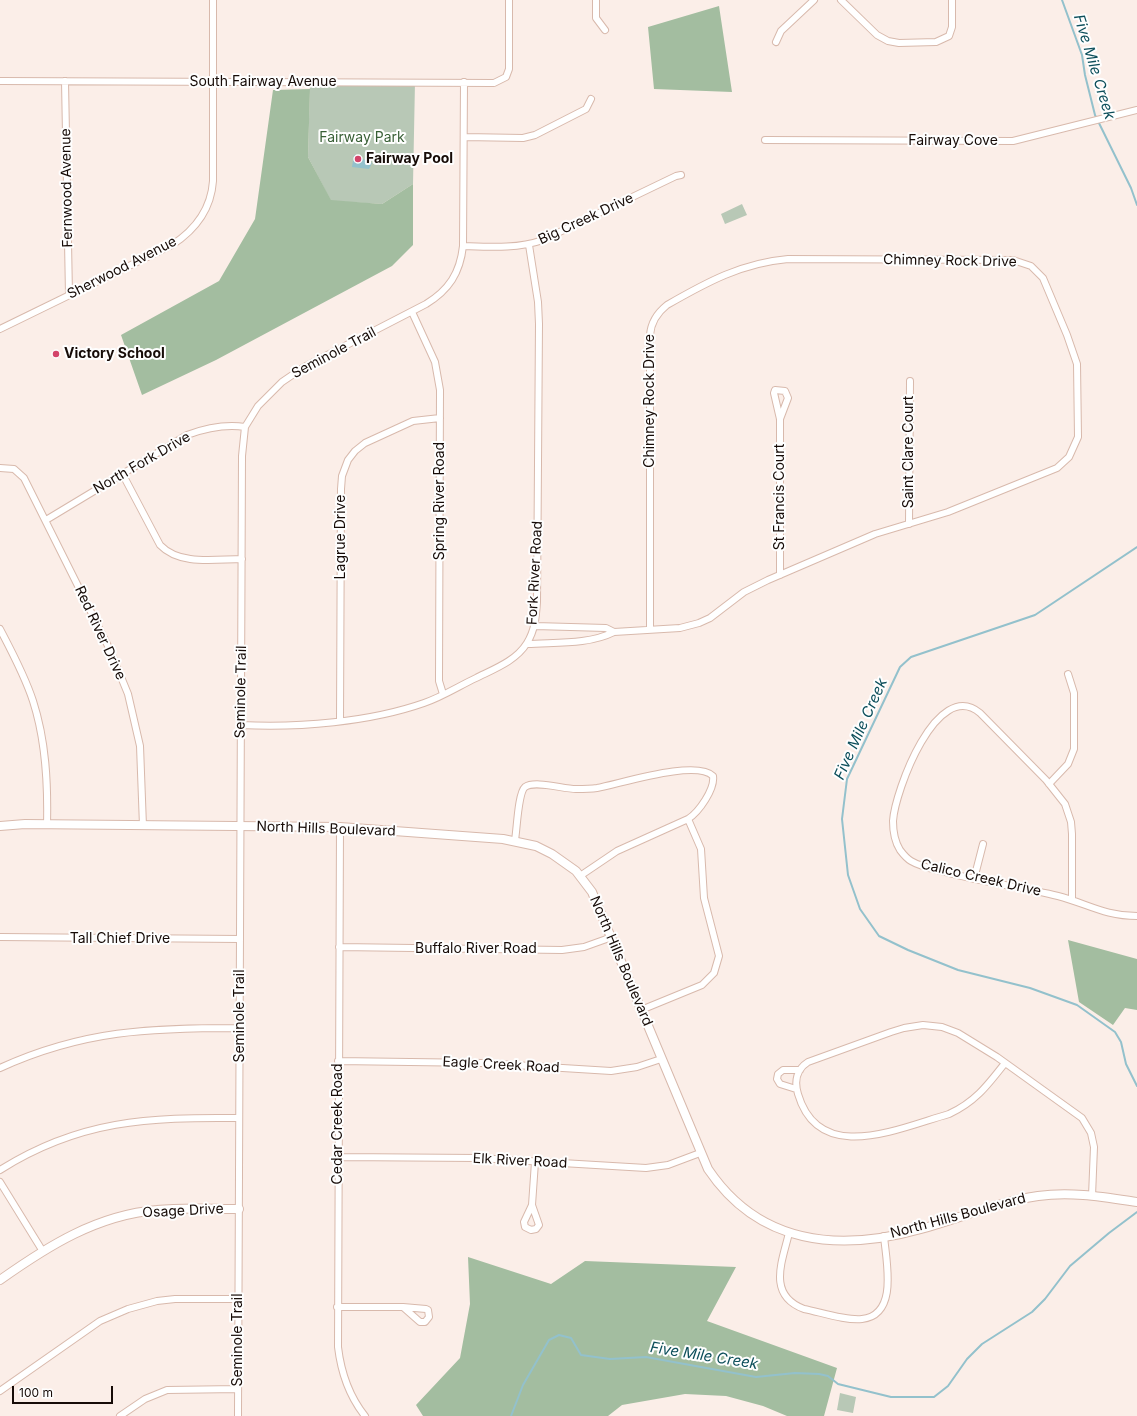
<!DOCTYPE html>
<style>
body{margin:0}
#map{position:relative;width:1137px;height:1416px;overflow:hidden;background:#fbeee8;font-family:Inter,sans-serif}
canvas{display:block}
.scale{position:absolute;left:12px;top:1386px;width:101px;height:18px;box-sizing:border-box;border:2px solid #160b07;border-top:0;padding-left:5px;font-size:12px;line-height:14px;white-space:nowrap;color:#160b07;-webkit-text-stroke:3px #fefefe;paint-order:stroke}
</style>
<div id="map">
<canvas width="1137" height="1416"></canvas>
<div class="scale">100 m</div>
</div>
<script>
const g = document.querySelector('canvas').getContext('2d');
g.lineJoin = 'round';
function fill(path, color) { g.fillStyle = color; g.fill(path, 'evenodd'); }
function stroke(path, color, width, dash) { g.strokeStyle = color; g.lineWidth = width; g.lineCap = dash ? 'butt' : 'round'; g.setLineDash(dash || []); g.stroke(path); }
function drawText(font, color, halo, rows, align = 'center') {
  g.font = font + ' Inter,sans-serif'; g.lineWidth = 4; g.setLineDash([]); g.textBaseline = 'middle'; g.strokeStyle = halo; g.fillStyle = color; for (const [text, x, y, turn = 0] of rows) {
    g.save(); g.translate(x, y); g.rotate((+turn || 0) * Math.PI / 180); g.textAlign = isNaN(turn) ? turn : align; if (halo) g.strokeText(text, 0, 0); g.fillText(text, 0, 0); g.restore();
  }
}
const green = new Path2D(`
 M310,81L415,82L413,184L382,204L331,201L308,157Z
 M742,204L747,215L725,224L721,214Z
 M840,1393L856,1397L853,1413L837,1410Z`);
const forest = new Path2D(`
 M719,6L732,92L654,89L648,27Z
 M310,89L308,157L331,200L382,204L413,184V245L392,266L216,360L142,395L121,335L219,281L255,219L273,90Z
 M1068,940L1137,959V1010L1125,1008L1113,1025L1079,1002Z
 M468,1257L551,1284L585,1261L736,1267L707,1321L837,1368L824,1416H787L763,1406L726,1396L685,1394L622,1405L608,1416H423L416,1405L460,1358L470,1304Z`);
const water = new Path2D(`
 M354,155L372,163L369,169L352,167Z`);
const stream = new Path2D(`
 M1062,0L1082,55L1085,75L1095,115L1131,188L1137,205
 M1137,547L1035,615L911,657L900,667L847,779L842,819L848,875L860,909L879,936L908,950L958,970L1030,988L1077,1005L1115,1032L1121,1042L1126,1064L1137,1086
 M511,1416L523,1385L549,1340L559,1335L571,1338L581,1355L610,1359L646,1357L756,1377L795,1373L819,1374L828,1376L838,1384L891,1397H934L948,1386L967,1359L982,1344L1032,1312L1045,1299L1070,1266L1109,1233L1137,1212`);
const minor = new Path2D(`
 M596,0V18L605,30
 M841,0L877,35L888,41L899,43L936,42L949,36L952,27V0
 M776,42L781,31L814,0
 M0,81L494,83L506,77L509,69V0
 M65,81L69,295
 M464,137L523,138L535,135L586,109L591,99
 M765,140L1013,141L1137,110
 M463,246C490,247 517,249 543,240L676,176L681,175
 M412,312L435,362L440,390L439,681L443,694
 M0,329L172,245C195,230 211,210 213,181V0
 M0,468L14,469L24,478L110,650L128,694L140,746L143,826
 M122,473L160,545C180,566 216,559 242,559
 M46,520L187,435C206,428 225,424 245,427
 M909,524L910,381
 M780,575V419L774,393L775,390L785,391L788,398L780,419
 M535,626L606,628L614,632
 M0,629C12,652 25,676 33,701C46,741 48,783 47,825
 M527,644C555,642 588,645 614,632L680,628L699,623L710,618L744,592L768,580L875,534L948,512L1057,468L1069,457L1078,437L1077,364L1067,335L1043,278L1031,266L1013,260L788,259C742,263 707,282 667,305C657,313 651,322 650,335V629
 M340,720L341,489L342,476L348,460L355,451L365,443L413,421L440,418
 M241,725C298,728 370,722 424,703C442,697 459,686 476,678C494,669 516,661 527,643C535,630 536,617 537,602L539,324L538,302L529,245
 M1049,784L1068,764L1074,749V693L1068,674
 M340,827L338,1347C341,1372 349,1396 365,1416
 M515,840C517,829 518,793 525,787C535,780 563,789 576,789C583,789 590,789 597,788C620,784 696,759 713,776C715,789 699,812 688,819L701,849L704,898L719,956L714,973L702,985L641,1010
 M580,876L617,851L688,819
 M974,879L983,844
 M1072,900V834L1071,822L1065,804L1046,780L980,713C937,677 895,791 893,821C893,831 895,842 900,850C903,854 906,858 911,861C921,867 934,869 945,872C982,882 1021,887 1058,896C1088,904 1105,916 1137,916
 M0,937L240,939
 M339,947L562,950L584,947L612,937
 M338,1061L482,1063L611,1071L637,1067L661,1059
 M1005,1063C987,1086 975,1102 949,1114C899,1128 819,1166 798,1094C794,1081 797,1069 808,1062L891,1032L904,1028L923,1025L942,1027L958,1033L997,1057L1082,1118L1091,1133L1094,1147L1092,1196
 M0,1068C83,1030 150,1028 240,1028
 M796,1089L780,1084L777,1079L778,1074L783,1070H800
 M338,1157L478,1158L646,1168L668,1165L700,1153
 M0,1170C79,1120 149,1117 239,1118
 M0,1182L42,1250
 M532,1205L539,1225L536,1229L531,1230L525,1227L524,1222Z
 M532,1205L535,1162
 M789,1233C782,1262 767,1295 804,1309C820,1312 846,1321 862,1319C899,1315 886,1261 884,1236
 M337,1307H403
 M403,1307L426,1309L428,1310L429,1317L425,1322H420Z
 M0,1391L100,1321L128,1309L157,1301L175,1299H239
 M120,1416L145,1399L167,1390L238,1389
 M238,1416L242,456L245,427L258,406L282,382L304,367L426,304C449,290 460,273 463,246L464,82`);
const tertiary = new Path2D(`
 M0,826L25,824L340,827L503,839L536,846L552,854L576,871L592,892L708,1169C759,1245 839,1252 921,1229C960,1218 998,1202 1038,1196C1071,1191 1104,1197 1137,1202
 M0,1280C48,1246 97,1215 157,1210C184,1207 212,1209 239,1209`);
const markers = [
 [358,159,4,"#d3446a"],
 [56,354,4,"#d3446a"]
];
const streetNames = [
 ["South Fairway Avenue",263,82],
 ["Fairway Cove",953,141],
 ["Fernwood Avenue",67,188,-91],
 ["Big Creek Drive",586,219,-25],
 ["Chimney Rock Drive",950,261,1],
 ["Sherwood Avenue",122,268,-27],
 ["Seminole Trail",334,353,-28],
 ["Chimney Rock Drive",650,401,-90],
 ["Saint Clare Court",909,452,-90],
 ["North Fork Drive",142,463,-30],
 ["St Francis Court",780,497,-90],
 ["Spring River Road",440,501,-90],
 ["Lagrue Drive",341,537,-90],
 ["Fork River Road",535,573,-87],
 ["Red River Drive",100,633,65],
 ["Seminole Trail",241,692,-89],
 ["North Hills Boulevard",326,829,2],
 ["Calico Creek Drive",981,878,13],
 ["Tall Chief Drive",120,939],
 ["Buffalo River Road",476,949],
 ["North Hills Boulevard",621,961,67],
 ["Seminole Trail",240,1016,-90],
 ["Eagle Creek Road",501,1065,3],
 ["Cedar Creek Road",338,1124,-90],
 ["Elk River Road",520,1161,3],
 ["Osage Drive",183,1211,-3],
 ["North Hills Boulevard",958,1216,-15],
 ["Seminole Trail",238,1340,-90]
];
const parkNames = [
 ["Fairway Park",362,138]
];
const poiNames = [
 ["Fairway Pool",366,159],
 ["Victory School",64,354]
];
const waterNames = [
 ["Five Mile Creek",1094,67,73],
 ["Five Mile Creek",861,729,-66],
 ["Five Mile Creek",704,1356,9]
];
fill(green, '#b8c8b6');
fill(forest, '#a3bda0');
fill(water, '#93c1cc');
stroke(stream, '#93c1cc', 2);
stroke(minor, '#d8b9ac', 8);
stroke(tertiary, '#d8b9ac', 10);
stroke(minor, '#fff', 6);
stroke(tertiary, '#fff', 8);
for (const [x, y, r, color] of markers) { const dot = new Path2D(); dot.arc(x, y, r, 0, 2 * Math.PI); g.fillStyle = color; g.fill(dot); stroke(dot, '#fefefe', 1.5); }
drawText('14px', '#160b07', '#fefefe', streetNames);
drawText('14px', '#385f35', '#fefefe', parkNames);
drawText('bold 14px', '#160b07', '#fefefe', poiNames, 'left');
drawText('italic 15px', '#0d4f5b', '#fefefe', waterNames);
</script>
